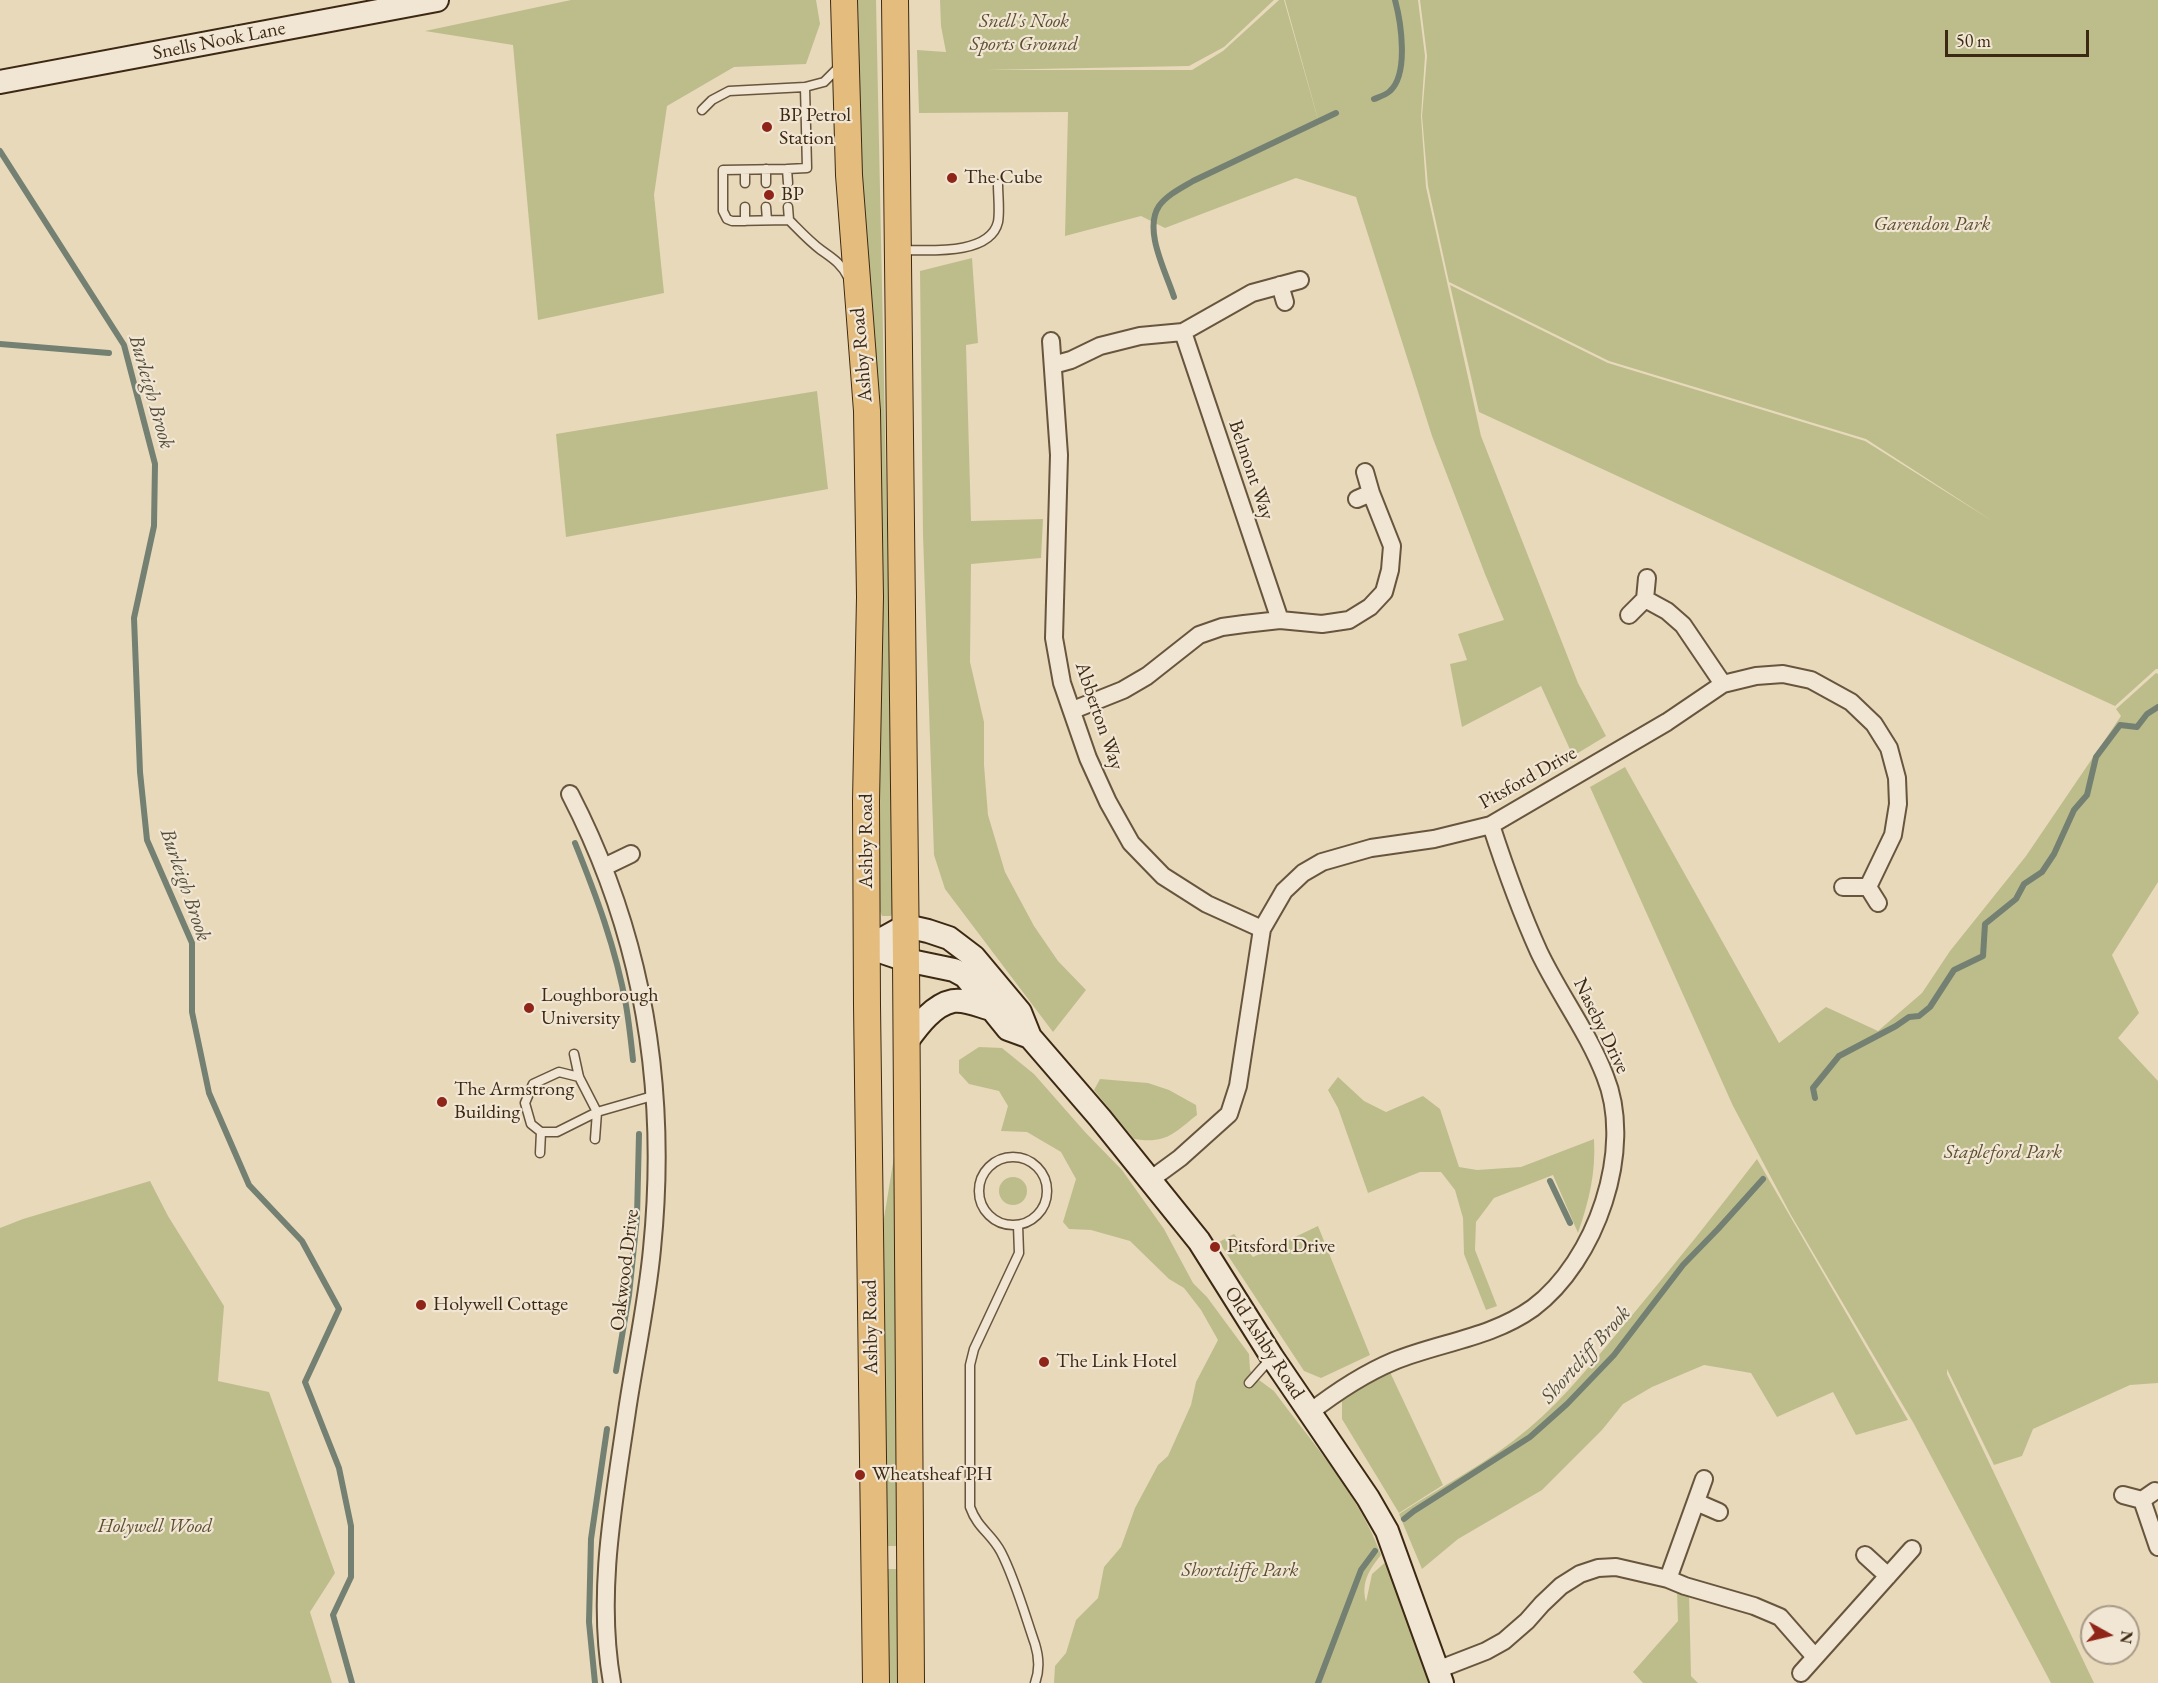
<!DOCTYPE html>
<style>
body{margin:0}
#map{position:relative;width:2158px;height:1683px;overflow:hidden;background:#e8d9bb;font-family:"EB Garamond",serif}
canvas{display:block}
.north{position:absolute;left:2080px;top:1605px;width:60px;height:60px;box-sizing:border-box;background:#f0e6d3;border:2px solid #a89a86;border-radius:50%;rotate:98deg;font-size:16px;font-weight:700;line-height:24px;text-align:center;color:#3d2913}
.north::after{content:'';display:block;margin:auto;width:21px;height:27px;background:#8f2418;clip-path:polygon(50% 0,100% 100%,50% 72%,0 100%)}
.scale{position:absolute;left:1945px;top:30px;width:144px;height:27px;box-sizing:border-box;border:3px solid #3d2913;border-top:0;padding-left:8px;font-size:18px;line-height:21px;white-space:nowrap;color:#3d2913;-webkit-text-stroke:4px #f0e6d3;paint-order:stroke}
</style>
<div id="map">
<canvas width="2158" height="1683"></canvas>
<div class="north">N</div>
<div class="scale">50 m</div>
</div>
<script>
const g = document.querySelector('canvas').getContext('2d');
g.lineJoin = 'round';
function fill(path, color) { g.fillStyle = color; g.fill(path, 'evenodd'); }
function stroke(path, color, width, dash) { g.strokeStyle = color; g.lineWidth = width; g.lineCap = dash ? 'butt' : 'round'; g.setLineDash(dash || []); g.stroke(path); }
function drawText(font, color, halo, rows, align = 'center') {
  g.font = font + ' "EB Garamond",serif'; g.lineWidth = 4.5; g.setLineDash([]); g.textBaseline = 'middle'; g.strokeStyle = halo; g.fillStyle = color; for (const [text, x, y, turn = 0] of rows) {
    g.save(); g.translate(x, y); g.rotate((+turn || 0) * Math.PI / 180); g.textAlign = isNaN(turn) ? turn : align; if (halo) g.strokeText(text, 0, 0); g.fillText(text, 0, 0); g.restore();
  }
}
const green = new Path2D(`
 M571,0H816L820,24L806,64L734,67L667,106L654,195L664,293L538,320L513,45L425,31Z
 M858,0H876L895,908L891,916H882L878,906L879,407L860,145Z
 M940,0H1274L1224,47L1189,66L986,70H1192L1223,51L1279,0H1284L1323,137L1285,0H1418L1425,56L1421,116L1426,187L1481,436L1578,683L1606,736L1573,756L1541,686L1462,727L1450,664L1467,660L1458,634L1504,620L1485,574L1432,436L1356,197L1296,178L1165,228L1141,216L1065,236L1068,112L919,113L917,50L946,52L941,26Z
 M1420,0H2158V669H2156L2115,706L1479,412L1450,285L1608,363L1865,441L1994,522L1866,439L1609,361L1449,282L1428,186L1422,116L1427,56Z
 M972,258L978,343L966,345L971,521L1043,519L1041,558L971,564L970,662L984,722V765L988,815L1005,872L1034,926L1058,961L1086,990L1053,1032L945,889L934,855L923,535L920,271Z
 M817,391L828,489L566,537L556,434Z
 M2156,673L2158,674V882L2112,955L2139,1013L2118,1038L2158,1081V1383L2130,1385L2033,1429L2022,1456L1994,1465L1947,1369V1374L2094,1683H2051L1914,1424L1791,1215L1733,1106L1590,787L1625,767L1779,1043L1826,1007L1878,1031L1922,993L1950,951L2026,856L2121,716L2116,709Z
 M979,1047L1002,1048L1034,1074L1085,1132L1122,1170L1164,1229L1193,1283L1207,1297L1249,1354L1250,1370L1258,1381L1259,1380L1274,1391C1312,1443 1359,1494 1381,1555C1369,1570 1361,1582 1366,1602L1372,1574L1388,1560L1432,1683H1054L1055,1666L1066,1653L1076,1620L1098,1598L1104,1567L1121,1547L1135,1508L1158,1465L1168,1456L1191,1405L1196,1382L1218,1340L1201,1310L1184,1288L1169,1279L1130,1241L1091,1230L1069,1229L1063,1222L1076,1179L1061,1152L1027,1132L1001,1131L1008,1106L999,1091L969,1084L959,1073V1060Z
 M1338,1077L1364,1101L1386,1112L1423,1096L1440,1109L1459,1167L1477,1170L1521,1167L1594,1139C1596,1173 1589,1201 1578,1233L1553,1175L1494,1198L1476,1222L1475,1250L1497,1306L1486,1310L1464,1254L1463,1218L1455,1190L1441,1172H1420L1368,1193L1338,1108L1328,1090Z
 M1100,1079L1148,1083L1169,1090L1196,1105L1197,1115C1173,1134 1166,1144 1134,1139L1094,1090Z
 M894,1157L900,1546H888L883,1224Z
 M1757,1159L1908,1420L1856,1435L1833,1392L1777,1417L1751,1373L1704,1365L1652,1387L1623,1404L1602,1430L1542,1490L1458,1539L1422,1569L1399,1514C1442,1486 1488,1463 1528,1429C1566,1397 1597,1357 1629,1319C1673,1266 1716,1213 1757,1159Z
 M999 1191a14 14 0 1 1 28 0a14 14 0 1 1-28 0Z
 M150,1181L168,1216L224,1306L218,1381L269,1392L335,1573L310,1612L332,1683H0V1228L23,1219Z
 M1318,1226L1370,1355L1321,1378L1304,1371L1219,1242L1234,1234L1253,1257Z
 M1389,1370L1443,1485L1399,1513L1342,1419V1394Z
 M887,1569H901V1683H887Z
 M1677,1590L1689,1593L1691,1676L1698,1683H1643L1633,1672L1678,1621Z`);
const stream = new Path2D(`
 M1374,99C1379,97 1386,95 1390,91C1409,74 1401,22 1395,0
 M0,151L124,345L155,464L154,526L134,618L140,772L147,840L192,943V1012L209,1093L249,1185L302,1241L339,1309L305,1382L339,1468L351,1526V1577L333,1615L352,1683
 M1174,297C1166,272 1143,230 1159,206C1167,195 1181,188 1193,181L1336,113
 M0,344L109,353
 M575,843C596,895 616,949 626,1005C629,1023 631,1041 633,1060
 M1815,1098L1813,1088L1839,1056L1896,1026L1909,1017L1919,1016L1930,1007L1954,970L1983,956L1985,924L2016,899L2024,884L2042,872L2054,854L2074,810L2087,795L2096,757L2120,725L2137,727L2147,714L2158,707
 M1550,1181L1570,1223
 M616,1371L629,1295L637,1217L639,1134
 M1404,1519L1414,1511L1530,1437L1567,1404L1614,1355L1683,1265L1718,1229L1763,1179
 M595,1683L589,1622L591,1539L607,1429
 M1318,1683L1361,1570L1375,1551`);
const lane = new Path2D(`
 M702,110L712,100L729,91L805,87
 M766,169V183
 M787,169L723,170V211L727,219L732,221L789,220
 M745,170V183
 M788,183L787,169L807,168L805,87L824,82L839,67
 M745,207V221
 M766,207L767,220
 M788,207L789,220C799,230 809,241 821,250C832,258 841,263 848,277
 M900,250C927,250 990,256 998,222C1000,211 998,196 998,184
 M574,1054L579,1077L597,1112L595,1139
 M579,1077L559,1072L533,1084L525,1103L531,1124L541,1132H557L597,1112L656,1095
 M540,1153L541,1132
 M979 1191a34 34 0 1 1 68 0a34 34 0 1 1-68 0Z
 M1018,1225L1019,1253L974,1349L970,1365V1507C978,1529 991,1533 1001,1552C1015,1579 1025,1615 1035,1644C1039,1657 1040,1670 1035,1683
 M1249,1383L1272,1357`);
const street = new Path2D(`
 M1280,285L1285,302
 M1183,332L1280,620
 M1051,341L1059,455L1054,638L1062,683L1088,758L1108,802L1131,843L1163,876L1207,904L1262,929
 M1053,365L1071,360L1100,346L1140,336L1183,332L1252,293L1300,280
 M1357,499L1371,493
 M1645,599L1667,611L1683,625L1723,684
 M1629,615L1645,599L1647,578
 M1073,710L1123,690L1147,676L1199,635L1222,627L1244,624L1280,620L1322,624L1349,620L1370,607L1384,592L1390,570L1392,546L1371,493L1365,472
 M570,794C644,937 668,1089 652,1249C647,1303 635,1357 627,1411C614,1501 596,1593 612,1683
 M604,867L631,854
 M1843,887H1868L1878,903
 M1150,1180L1180,1158L1229,1114L1238,1086L1262,929L1284,891L1303,873L1322,862L1371,848L1434,839L1491,825L1667,722L1723,684L1756,676L1783,674L1811,680L1851,702L1874,724L1889,748L1897,778L1898,804L1893,835L1868,887
 M1309,1413C1336,1392 1363,1374 1394,1361C1441,1342 1491,1338 1533,1308C1596,1261 1635,1149 1605,1076C1588,1032 1559,994 1539,952C1520,910 1505,868 1491,825
 M2123,1495L2142,1500L2155,1491
 M2142,1500L2158,1547
 M1696,1502L1719,1512
 M1865,1555L1888,1576
 M1668,1579L1704,1479
 M1437,1670L1486,1651L1504,1641L1527,1621L1542,1604L1561,1586L1580,1574L1598,1568L1616,1567L1668,1579L1685,1586L1754,1606L1780,1617L1815,1657
 M1801,1673L1912,1549`);
const secondary = new Path2D(`
 M0,82L437,0
 M868,947L906,926L928,931L949,938L974,957L1020,1012L1030,1037L1100,1118L1199,1241L1272,1357L1368,1498L1387,1531L1442,1683
 M868,947L906,960L954,970L965,976L1008,1029L1030,1037
 M907,1041C918,1026 933,1005 953,1001C965,999 980,1006 991,1009`);
const primary = new Path2D(`
 M844,0L849,175L867,411L870,597L866,801L867,1005L876,1683
 M895,0L906,960L911,1683`);
const markers = [
 [767,127,6,"#8f2418"],
 [952,178,6,"#8f2418"],
 [769,195,6,"#8f2418"],
 [529,1008,6,"#8f2418"],
 [442,1102,6,"#8f2418"],
 [1215,1247,6,"#8f2418"],
 [421,1305,6,"#8f2418"],
 [1044,1362,6,"#8f2418"],
 [860,1475,6,"#8f2418"]
];
const parkNames = [
 ["Snell's Nook",1024,22],
 ["Sports Ground",1024,45],
 ["Garendon Park",1932,225],
 ["Stapleford Park",2003,1153],
 ["Holywell Wood",155,1527],
 ["Shortcliffe Park",1240,1571]
];
const streetNames = [
 ["Snells Nook Lane",219,41,-11],
 ["Ashby Road",862,355,-95],
 ["Belmont Way",1251,470,71],
 ["Abberton Way",1099,716,71],
 ["Pitsford Drive",1528,778,-29],
 ["Ashby Road",867,841,-90],
 ["Naseby Drive",1601,1026,64],
 ["Oakwood Drive",625,1270,-83],
 ["Ashby Road",871,1327,-91],
 ["Old Ashby Road",1264,1343,57]
];
const poiNames = [
 ["BP Petrol",779,116],
 ["Station",779,139],
 ["The Cube",964,178],
 ["BP",781,195],
 ["Loughborough",541,996],
 ["University",541,1019],
 ["The Armstrong",454,1090],
 ["Building",454,1113],
 ["Pitsford Drive",1227,1247],
 ["Holywell Cottage",433,1305],
 ["The Link Hotel",1056,1362],
 ["Wheatsheaf PH",872,1475]
];
const waterNames = [
 ["Burleigh Brook",151,392,74],
 ["Burleigh Brook",185,885,71],
 ["Shortcliff Brook",1586,1355,-48]
];
fill(green, '#bdbd8c');
stroke(stream, '#738072', 6);
stroke(lane, '#68553d', 11);
stroke(street, '#68553d', 20);
stroke(secondary, '#3d2913', 26);
stroke(primary, '#3d2913', 28);
stroke(lane, '#f0e6d3', 8);
stroke(street, '#f0e6d3', 16);
stroke(secondary, '#f0e6d3', 22);
stroke(primary, '#e4bc7e', 26);
for (const [x, y, r, color] of markers) { const dot = new Path2D(); dot.arc(x, y, r, 0, 2 * Math.PI); g.fillStyle = color; g.fill(dot); stroke(dot, '#f0e6d3', 2); }
drawText('italic 20px', '#5d4e31', '#f0e6d3', parkNames);
drawText('20px', '#3d2913', '#f0e6d3', streetNames);
drawText('20px', '#3d2913', '#f0e6d3', poiNames, 'left');
drawText('italic 21px', '#544d3a', '#f0e6d3', waterNames);
</script>
